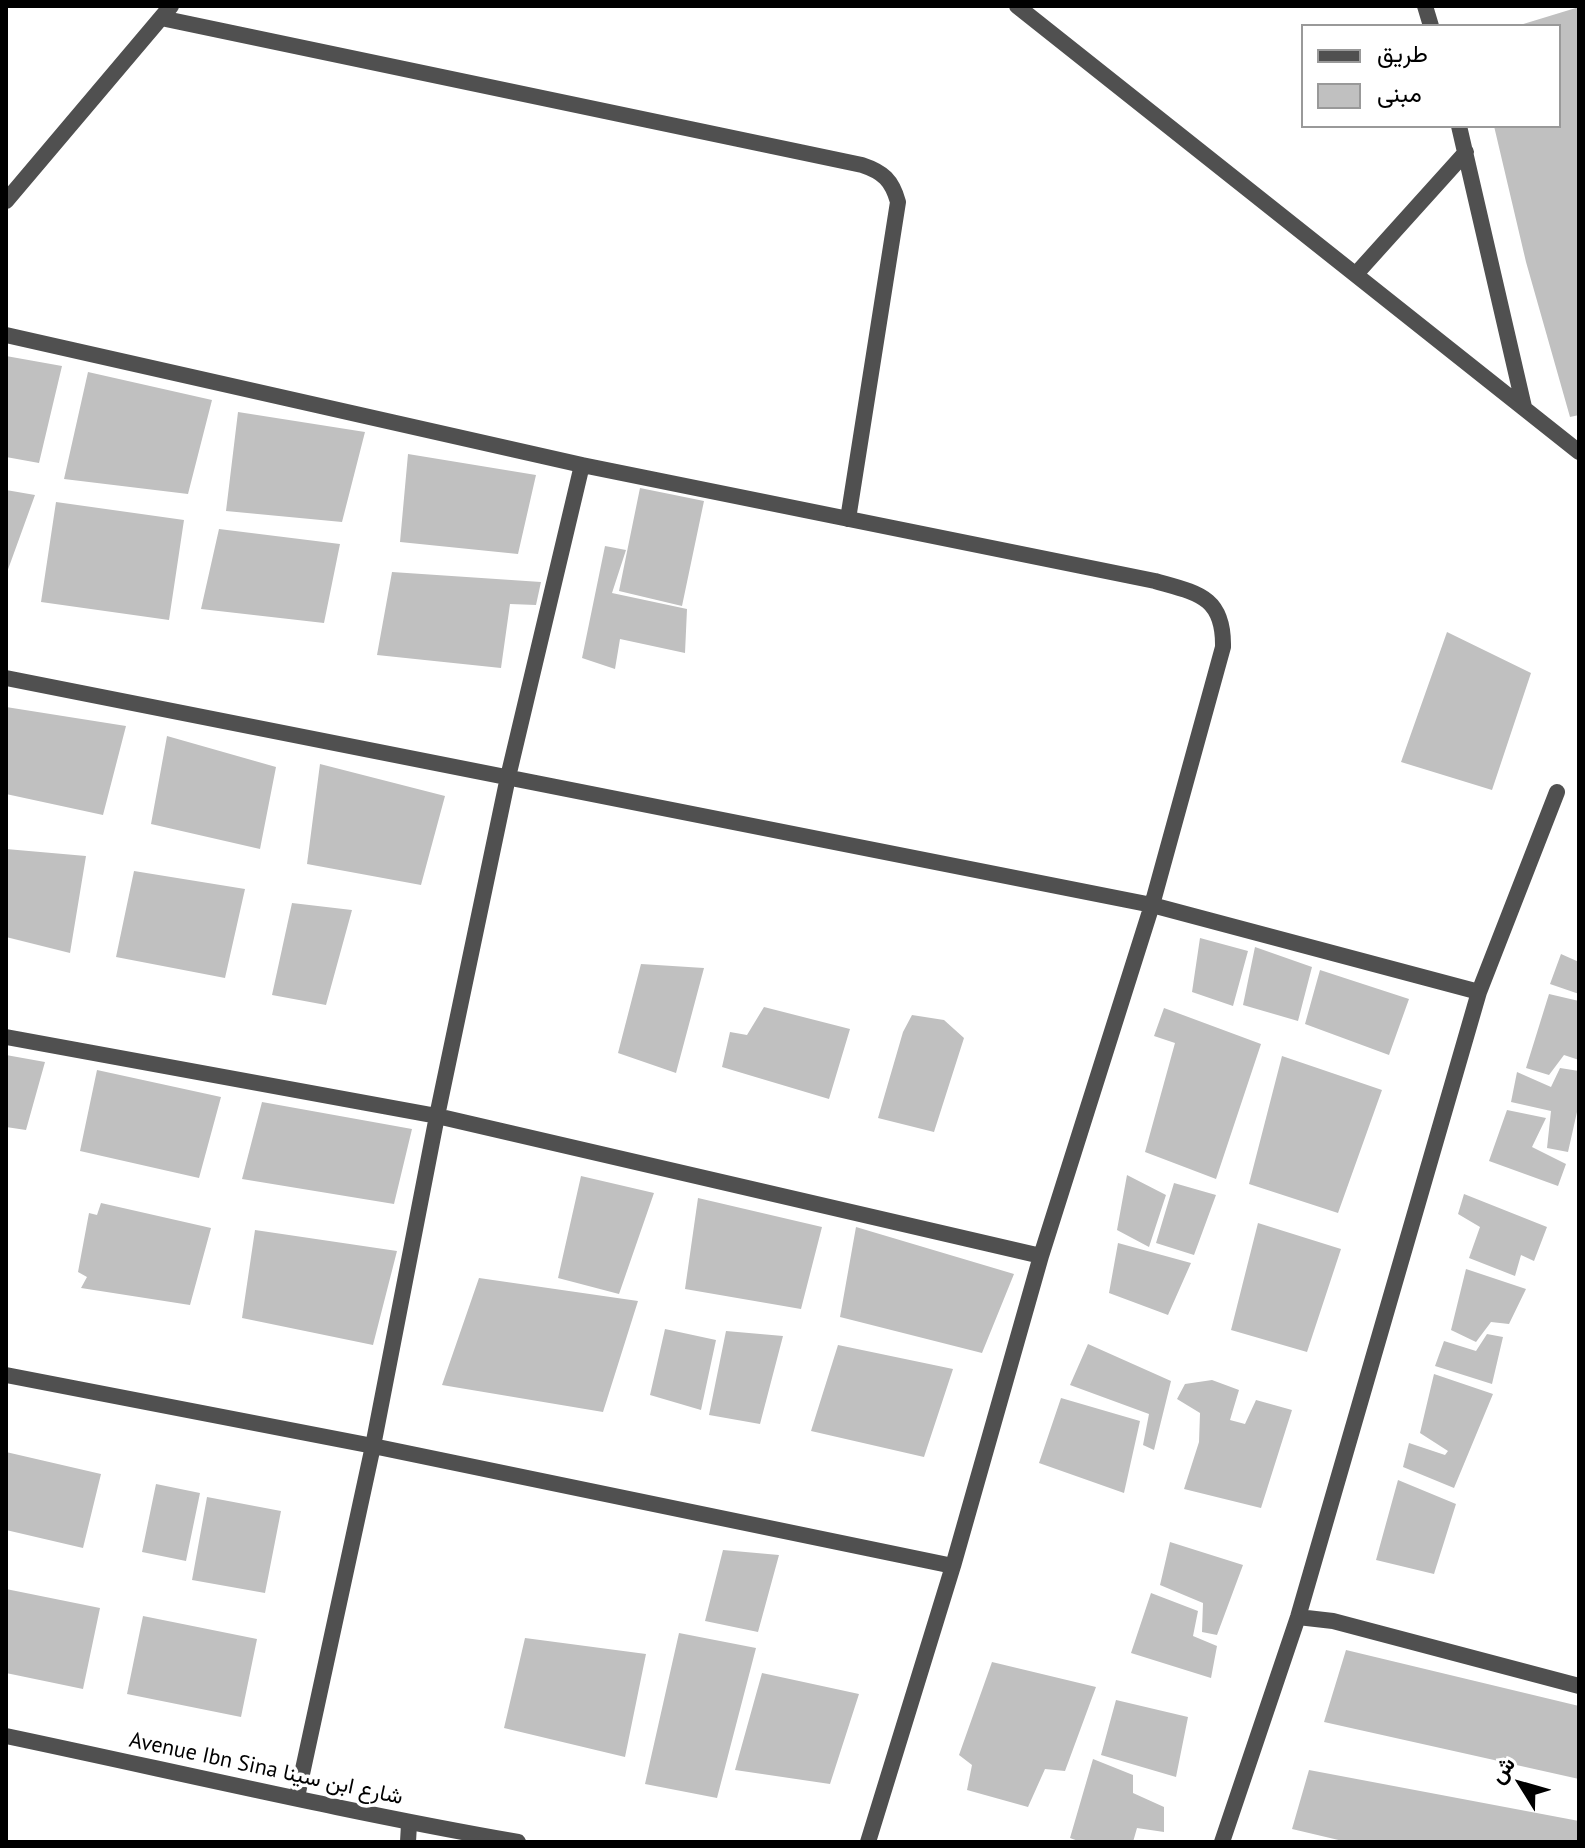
<!DOCTYPE html>
<meta charset="utf-8">
<style>
body{margin:0}
#map{position:relative;width:1585px;height:1848px;overflow:hidden;background:#fff;font-family:"PT Sans",Vazirmatn,sans-serif}
canvas{display:block}
.frame{position:absolute;inset:0;border:8px solid #000;pointer-events:none}
.legend{position:absolute;left:1301px;top:24px;width:260px;height:104px;box-sizing:border-box;background:#fff;border:2px solid #999;margin:0;padding:10px 14px;list-style:none;font-size:24px;color:#000}
.legend li{display:flex;align-items:center;gap:16px;height:40px}
.legend b{width:40px;border:2px solid #999}
.north{position:absolute;left:1481px;top:1744px;width:80px;height:80px;-webkit-text-stroke:6px #fff;paint-order:stroke;rotate:307deg;font-size:22px;font-weight:700;line-height:32px;text-align:center;color:#000}
.north::after{content:'';display:block;margin:auto;width:28px;height:36px;background:#000;clip-path:polygon(50% 0,100% 100%,50% 72%,0 100%)}
</style>
<div id="map">
<canvas width="1585" height="1848"></canvas>
<div class="frame"></div>
<ul class="legend">
<li><b style="height:10px;background:#505050"></b>طريق</li>
<li><b style="height:22px;background:#c0c0c0"></b>مبنى</li>
</ul>
<div class="north">ش</div>
</div>
<script>
const g = document.querySelector('canvas').getContext('2d');
g.lineJoin = 'round';
function fill(path, color) { g.fillStyle = color; g.fill(path, 'evenodd'); }
function stroke(path, color, width, dash) { g.strokeStyle = color; g.lineWidth = width; g.lineCap = dash ? 'butt' : 'round'; g.setLineDash(dash || []); g.stroke(path); }
function drawText(font, color, halo, rows, align = 'center') {
  g.font = font + ' "PT Sans",Vazirmatn,sans-serif'; g.lineWidth = 7; g.setLineDash([]); g.textBaseline = 'middle'; g.strokeStyle = halo; g.fillStyle = color; for (const [text, x, y, turn = 0] of rows) {
    g.save(); g.translate(x, y); g.rotate((+turn || 0) * Math.PI / 180); g.textAlign = isNaN(turn) ? turn : align; if (halo) g.strokeText(text, 0, 0); g.fillText(text, 0, 0); g.restore();
  }
}
const building = new Path2D(`
 M1579,7V415L1570,417L1526,262L1494,126H1559V26L1520,25Z
 M6,356L62,366L39,463L6,457Z
 M88,372L212,400L188,494L64,479Z
 M238,412L365,432L342,522L226,511Z
 M408,454L536,475L518,554L400,542Z
 M640,488L704,501L682,606L619,591Z
 M6,490L35,495L6,575Z
 M56,502L184,520L169,620L41,602Z
 M219,529L340,544L324,623L201,609Z
 M605,546L626,550L612,593L687,609L685,653L620,639L615,669L582,658Z
 M392,572L541,582L536,605L510,604L501,668L377,655Z
 M1447,632L1531,673L1492,790L1401,762Z
 M6,707L126,726L103,815L6,794Z
 M167,736L276,767L260,849L151,824Z
 M320,764L445,796L421,885L307,864Z
 M6,849L86,856L70,953L6,937Z
 M134,871L245,889L225,978L116,957Z
 M292,903L352,910L326,1005L272,995Z
 M1200,938L1248,951L1233,1006L1192,992Z
 M1255,947L1312,967L1298,1021L1243,1005Z
 M1561,954L1579,962V994L1550,984Z
 M641,964L704,968L676,1073L618,1053Z
 M1320,970L1409,999L1389,1055L1305,1024Z
 M1549,994L1579,1001V1060L1564,1055L1549,1075L1526,1068Z
 M764,1007L850,1029L829,1099L722,1067L730,1032L747,1035Z
 M1164,1008L1261,1044L1216,1179L1145,1152L1175,1043L1154,1036Z
 M912,1015L944,1020L964,1038L934,1132L878,1118L903,1032Z
 M6,1055L45,1062L26,1130L6,1127Z
 M1282,1056L1382,1090L1338,1213L1249,1184Z
 M1560,1068L1579,1071V1103L1568,1152L1547,1148L1551,1111L1511,1102L1517,1072L1551,1087Z
 M97,1070L221,1097L199,1178L80,1151Z
 M262,1102L412,1129L394,1204L242,1179Z
 M1507,1110L1546,1118L1532,1147L1566,1164L1558,1186L1489,1161Z
 M1127,1175L1166,1195L1149,1247L1117,1230Z
 M581,1176L654,1193L619,1294L558,1278Z
 M1174,1183L1216,1195L1194,1255L1156,1243Z
 M1464,1194L1547,1227L1534,1261L1521,1255L1515,1276L1469,1258L1480,1227L1458,1214Z
 M698,1198L822,1227L801,1309L685,1289Z
 M101,1203L211,1228L190,1305L81,1288L87,1277L78,1272L89,1213L97,1215Z
 M1258,1223L1341,1249L1307,1352L1231,1330Z
 M856,1227L1014,1274L982,1353L840,1317Z
 M255,1230L397,1251L373,1345L242,1318Z
 M1118,1243L1191,1263L1168,1315L1109,1293Z
 M1466,1269L1526,1289L1509,1324L1491,1322L1476,1342L1451,1330Z
 M479,1278L638,1301L603,1412L442,1385Z
 M665,1329L716,1340L701,1410L650,1395Z
 M726,1331L783,1336L760,1424L709,1415Z
 M1487,1334L1503,1337L1492,1384L1435,1366L1444,1341L1476,1351Z
 M1088,1344L1171,1381L1154,1450L1143,1445L1149,1414L1070,1385Z
 M838,1345L953,1369L924,1457L811,1431Z
 M1434,1374L1493,1394L1454,1488L1403,1467L1409,1443L1445,1455L1448,1451L1420,1433Z
 M1212,1380L1239,1390L1230,1420L1245,1424L1256,1400L1292,1410L1261,1508L1184,1489L1199,1442L1200,1413L1177,1399L1185,1384Z
 M1061,1398L1140,1421L1124,1493L1039,1463Z
 M6,1452L101,1474L83,1548L6,1530Z
 M1398,1480L1456,1504L1434,1574L1376,1560Z
 M156,1484L200,1493L186,1561L142,1552Z
 M207,1497L281,1511L265,1593L192,1580Z
 M1170,1542L1243,1565L1217,1635L1202,1632L1203,1603L1160,1585Z
 M723,1550L779,1555L758,1632L705,1621Z
 M6,1589L100,1608L83,1689L6,1673Z
 M1151,1593L1198,1611L1193,1636L1217,1646L1211,1678L1131,1653Z
 M143,1616L257,1639L241,1717L127,1694Z
 M679,1633L756,1648L717,1798L645,1784Z
 M525,1638L646,1654L625,1757L504,1728Z
 M1346,1650L1579,1706V1779L1324,1722Z
 M992,1662L1096,1687L1065,1771L1045,1769L1028,1807L967,1790L972,1765L959,1755Z
 M762,1673L859,1694L830,1784L735,1770Z
 M1116,1700L1188,1717L1176,1777L1101,1755Z
 M1093,1759L1133,1775V1793L1164,1807V1832L1137,1828L1133,1842H1081L1070,1838Z
 M1309,1770L1579,1821V1842H1347L1292,1829Z`);
const minor = new Path2D(`
 M1017,6L1579,452
 M1425,6L1431,26
 M161,18L862,165C883,172 892,180 898,202L848,519
 M1459,126L1524,407
 M6,201L171,6
 M1356,274L1466,152
 M6,335L582,465L1155,581C1197,593 1224,596 1223,647L1152,905L1041,1256L953,1566L868,1842
 M6,678L1152,905L1479,992
 M6,1037L437,1116L1041,1256
 M6,1375L373,1446L953,1566
 M1298,1617L1333,1621L1579,1686
 M297,1797L373,1446L437,1116L508,777L582,465
 M408,1842L409,1824
 M1222,1842L1298,1617L1479,992L1557,792`);
const tertiary = new Path2D(`
 M6,1736C177,1772 346,1812 518,1842`);
const streetNames = [
 ["Avenue Ibn Sina شارع ابن سينا",266,1769,12]
];
fill(building, '#c0c0c0');
stroke(minor, '#505050', 16);
stroke(tertiary, '#505050', 16);
drawText('22px', '#000', '#fff', streetNames);
</script>
